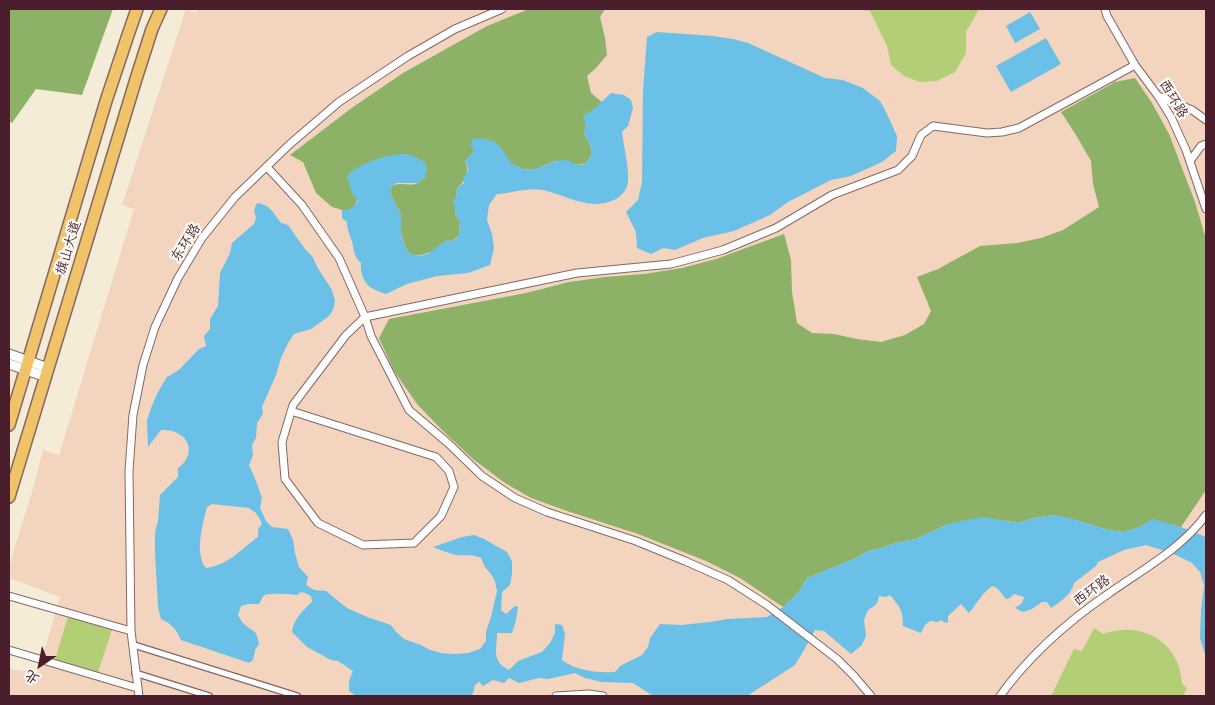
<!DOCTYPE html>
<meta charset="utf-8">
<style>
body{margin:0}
#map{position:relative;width:1215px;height:705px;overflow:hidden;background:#f4ecd7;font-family:"Shantell Sans","LXGW WenKai TC",sans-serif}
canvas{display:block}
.frame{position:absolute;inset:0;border:10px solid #4a1f2b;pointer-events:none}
.north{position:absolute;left:15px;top:640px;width:50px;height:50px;-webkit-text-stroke:4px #fdfcf7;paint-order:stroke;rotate:214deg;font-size:14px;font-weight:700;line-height:20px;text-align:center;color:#4a1f2b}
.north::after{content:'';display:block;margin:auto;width:18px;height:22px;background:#4a1f2b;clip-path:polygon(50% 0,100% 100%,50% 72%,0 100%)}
</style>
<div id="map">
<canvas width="1215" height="705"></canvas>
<div class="frame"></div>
<div class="north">北</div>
</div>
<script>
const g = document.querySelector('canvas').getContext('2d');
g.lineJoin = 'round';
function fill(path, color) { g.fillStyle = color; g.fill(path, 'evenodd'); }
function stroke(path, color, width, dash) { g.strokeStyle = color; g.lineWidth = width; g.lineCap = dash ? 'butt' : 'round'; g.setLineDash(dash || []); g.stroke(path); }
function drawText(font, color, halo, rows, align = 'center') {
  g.font = font + ' "Shantell Sans","LXGW WenKai TC",sans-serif'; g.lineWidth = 4.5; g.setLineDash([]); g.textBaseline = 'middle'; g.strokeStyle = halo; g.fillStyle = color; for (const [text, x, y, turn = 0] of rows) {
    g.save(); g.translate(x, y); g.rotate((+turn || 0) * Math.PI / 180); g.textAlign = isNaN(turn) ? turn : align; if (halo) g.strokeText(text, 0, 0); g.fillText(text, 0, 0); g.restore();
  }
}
const built = new Path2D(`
 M186,9L196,13L198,9H1206V696H9V669L38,673L60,597L9,578V566L32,492L43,450L59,455L134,209L122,205Z`);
const green = new Path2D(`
 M857,9H979L966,32V53L955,72L937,81L920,82L904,76L891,65L887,46L870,11Z
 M68,616L112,629L98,673L55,660Z
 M1094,628L1103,634C1142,620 1180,642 1182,684L1187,688L1183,696H1051L1074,649L1082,651Z`);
const forest = new Path2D(`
 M9,9H113L82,95L36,89L12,123L9,121Z
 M529,9H605L600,17L605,38L607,55L596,68L587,76L591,93L602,102C592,110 586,121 584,134L590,144L592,154L586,163L577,165L555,161L534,170L522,169L512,164L474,151L465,161C470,173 466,181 457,188L455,207L456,217L460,220L459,236C453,241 428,254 421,255C418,256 415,255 412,255L406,249L401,232V215L390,193L392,186C400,181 409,187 418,183C420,182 424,178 425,177L398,155L376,160L354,207L349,210H342L332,207L316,193L303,162L290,155L353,107L403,73L487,26Z
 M1135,78L1152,103L1169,134L1195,202L1206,239V490L1181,527L1152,520L1140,527L1123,532L1108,530L1076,520L1053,515L1034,518L1018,523L1001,520L948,524L916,539L895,543L882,548L868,551L856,558L807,578L798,593L783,607L740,578L706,561L638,534L567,511L531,498L505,483L473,459L444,432L417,404L394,371L379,338L389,319L526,293L569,282L605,277L644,274L682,268L716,259L784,234L791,260L792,292L797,323L812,333L834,334L857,339L881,342L905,335L924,324L931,311L917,277L938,269L980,246L1017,243L1041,238L1063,230L1099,207L1093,184L1091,161L1076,135L1061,112L1115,82Z`);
const water = new Path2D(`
 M1030,12L1040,29L1015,43L1006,26Z
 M657,32L713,36L733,39L748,43L825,78L843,80L863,88L880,101L886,112L897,136L896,151L882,162L851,176L831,180L788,202L770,215L734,231L703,238L675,250L663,248L651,254L637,248L636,232L626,212L638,200L642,182L643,90L647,37Z
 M1046,38L1061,64L1011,92L996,66Z
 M611,93L624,95L631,100L633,108L628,126L622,132C624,148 629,166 628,182C627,190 621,197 614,200C589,211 568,196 543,190C530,187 511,193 497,194L489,205L487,220L492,234L494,248L490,265L468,273L437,276L407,284L386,294C381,292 374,290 370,287C363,282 360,271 361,263C352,255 355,248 351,239C349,232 347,229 347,222L342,218V210C351,210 354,208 358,200L353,195L347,176C358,164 389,153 406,154C413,155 419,159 425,162C428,173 427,175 419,183H397L392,186L390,193L401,215V232L406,249L412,255L420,256L427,254L447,240L453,241L459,236L460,220L456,217L455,207L453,202L456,197L457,188L464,183L463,177L468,172L467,165L465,161L474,151L471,145L473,139C508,135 501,164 523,169C538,173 550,160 564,160C569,159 573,165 578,165C581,165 584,164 586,163L592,154L590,144L584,134L586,125L583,116L594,109Z
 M257,203C271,205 273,213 281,223L288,225L305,249L312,256L319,270L332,290L335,301L333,310L329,316L311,329L294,334L288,343L281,358L276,375L262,407L263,414L257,423L256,438L252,445L253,455L249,465L256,481L262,498L260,508L266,521L272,527L288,529L293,540L295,553L299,567L308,577L306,585L314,590L326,591L347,608L367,617L391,625L396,632L404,639L421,645L430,650L441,653L454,654L468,653L480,649L486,641V632L491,617L497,591L495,581L491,574L485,567L481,558C472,554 466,556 456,555C448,553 440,550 433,547L462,537L474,535L484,539L507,552L512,561V574L510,585L502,592L501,610L506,614L515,606L518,607L516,620L512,633H497C497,650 491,661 509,670L518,661L542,652L550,643L555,633V624L562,625L565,634L562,660C577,671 598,673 615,672L620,666L642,655L648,647L650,638L660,624L681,625L710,622L728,619L767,617L783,607L798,593L807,578L856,558L868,551L882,548L895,543L916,539L948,524L966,520L983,517L1018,523L1034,518L1053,515L1073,519L1108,530L1123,532L1140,527L1152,519L1181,527L1206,537V658L1200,638L1201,610L1204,585L1200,572L1192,563L1174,554L1146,545L1124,550L1098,562L1096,566L1074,583C1072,594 1059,603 1051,608L1047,602H1042L1032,609L1023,612L1015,608L1022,603L1024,597L1014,594L1010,598L1006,599L998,589L993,586C982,592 977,604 969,613L961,604L948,616V622L945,623L941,620L938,622L930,621L925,625L921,633L903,626C903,610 900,607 890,595L886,597L879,596C878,604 875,606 868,610L864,620L866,636L862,645L851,654L824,631L815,630L804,650L795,665L747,696H653L633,683L602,682L585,678L575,673L548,679L539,678L519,683L509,678L504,683L493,680L483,686L479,682L475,685L473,693L471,696H356L349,691V681L353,671L338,661L331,660L307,647L292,632C293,620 303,610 312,602L311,596L305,593L301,592L297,595C285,594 276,593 264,595L259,604H248L241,606L238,615C240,618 241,621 243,623C253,633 256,627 259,644L255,650L253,660L249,663L181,640C176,629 172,624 161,619L158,607L155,552V532L158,521L160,495L178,477V468C192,459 193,440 177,433C172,430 166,430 161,430L148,447L147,420L151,408L158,392L167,377L179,370L199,349L206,346L204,336L210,329V319L218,306L220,273L230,253L232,243L254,224L256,218L254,210ZM212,504L249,508L256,513L262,523L258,530V537C241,549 229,565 206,568C194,554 203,523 207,507Z`);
const pedestrian = new Path2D(`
 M134,645L297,696
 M135,673L209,696`);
const minor = new Path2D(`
 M1105,9L1107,16L1135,65L1158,96L1171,117L1186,150L1206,209
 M1158,96L1192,110L1206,120
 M1190,161L1201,146L1206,144
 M267,167L302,205L339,258L365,317L371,336L409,410L449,444L482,476L515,498L547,512L636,541L685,561L728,580L767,605L837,659L854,676L871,696
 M291,411L436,457L449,471L454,487L441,516L414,543L363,545L318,523L285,479L282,442L293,405L346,335L365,317L577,273L671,264L723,250L776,228L832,195L898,170L912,156L921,135L933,126L987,133L1002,132L1019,128L1135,65
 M9,596L131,631
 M9,650L137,688
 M139,696L131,631L129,471L133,415L143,365L155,327L178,278L202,238L235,197L290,144L339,102L408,56L455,29L502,9
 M556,696L589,694L603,696
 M1000,696C1029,656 1067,622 1108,594C1143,569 1181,549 1206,515`);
const tertiary = new Path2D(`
 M9,354L48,368
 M9,364L46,377`);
const trunk = new Path2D(`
 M9,425L106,101L128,35L137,9
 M9,497L136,79L152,29L161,9`);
const streetNames = [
 ["西环路",1173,99,59],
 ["东环路",186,243,-57],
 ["旗山大道",69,248,-73],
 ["西环路",1092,591,-36]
];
fill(built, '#f3d4bf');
fill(green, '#b2cf76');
fill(forest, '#8db267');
fill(water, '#6ac0e7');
stroke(pedestrian, '#866767', 8);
stroke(minor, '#866767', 9);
stroke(tertiary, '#866767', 11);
stroke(trunk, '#866767', 14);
stroke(pedestrian, '#fff', 5);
stroke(minor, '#fff', 7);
stroke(tertiary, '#fff', 9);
stroke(trunk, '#f0c369', 11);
drawText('14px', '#4a1f2b', '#fdfcf7', streetNames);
</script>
